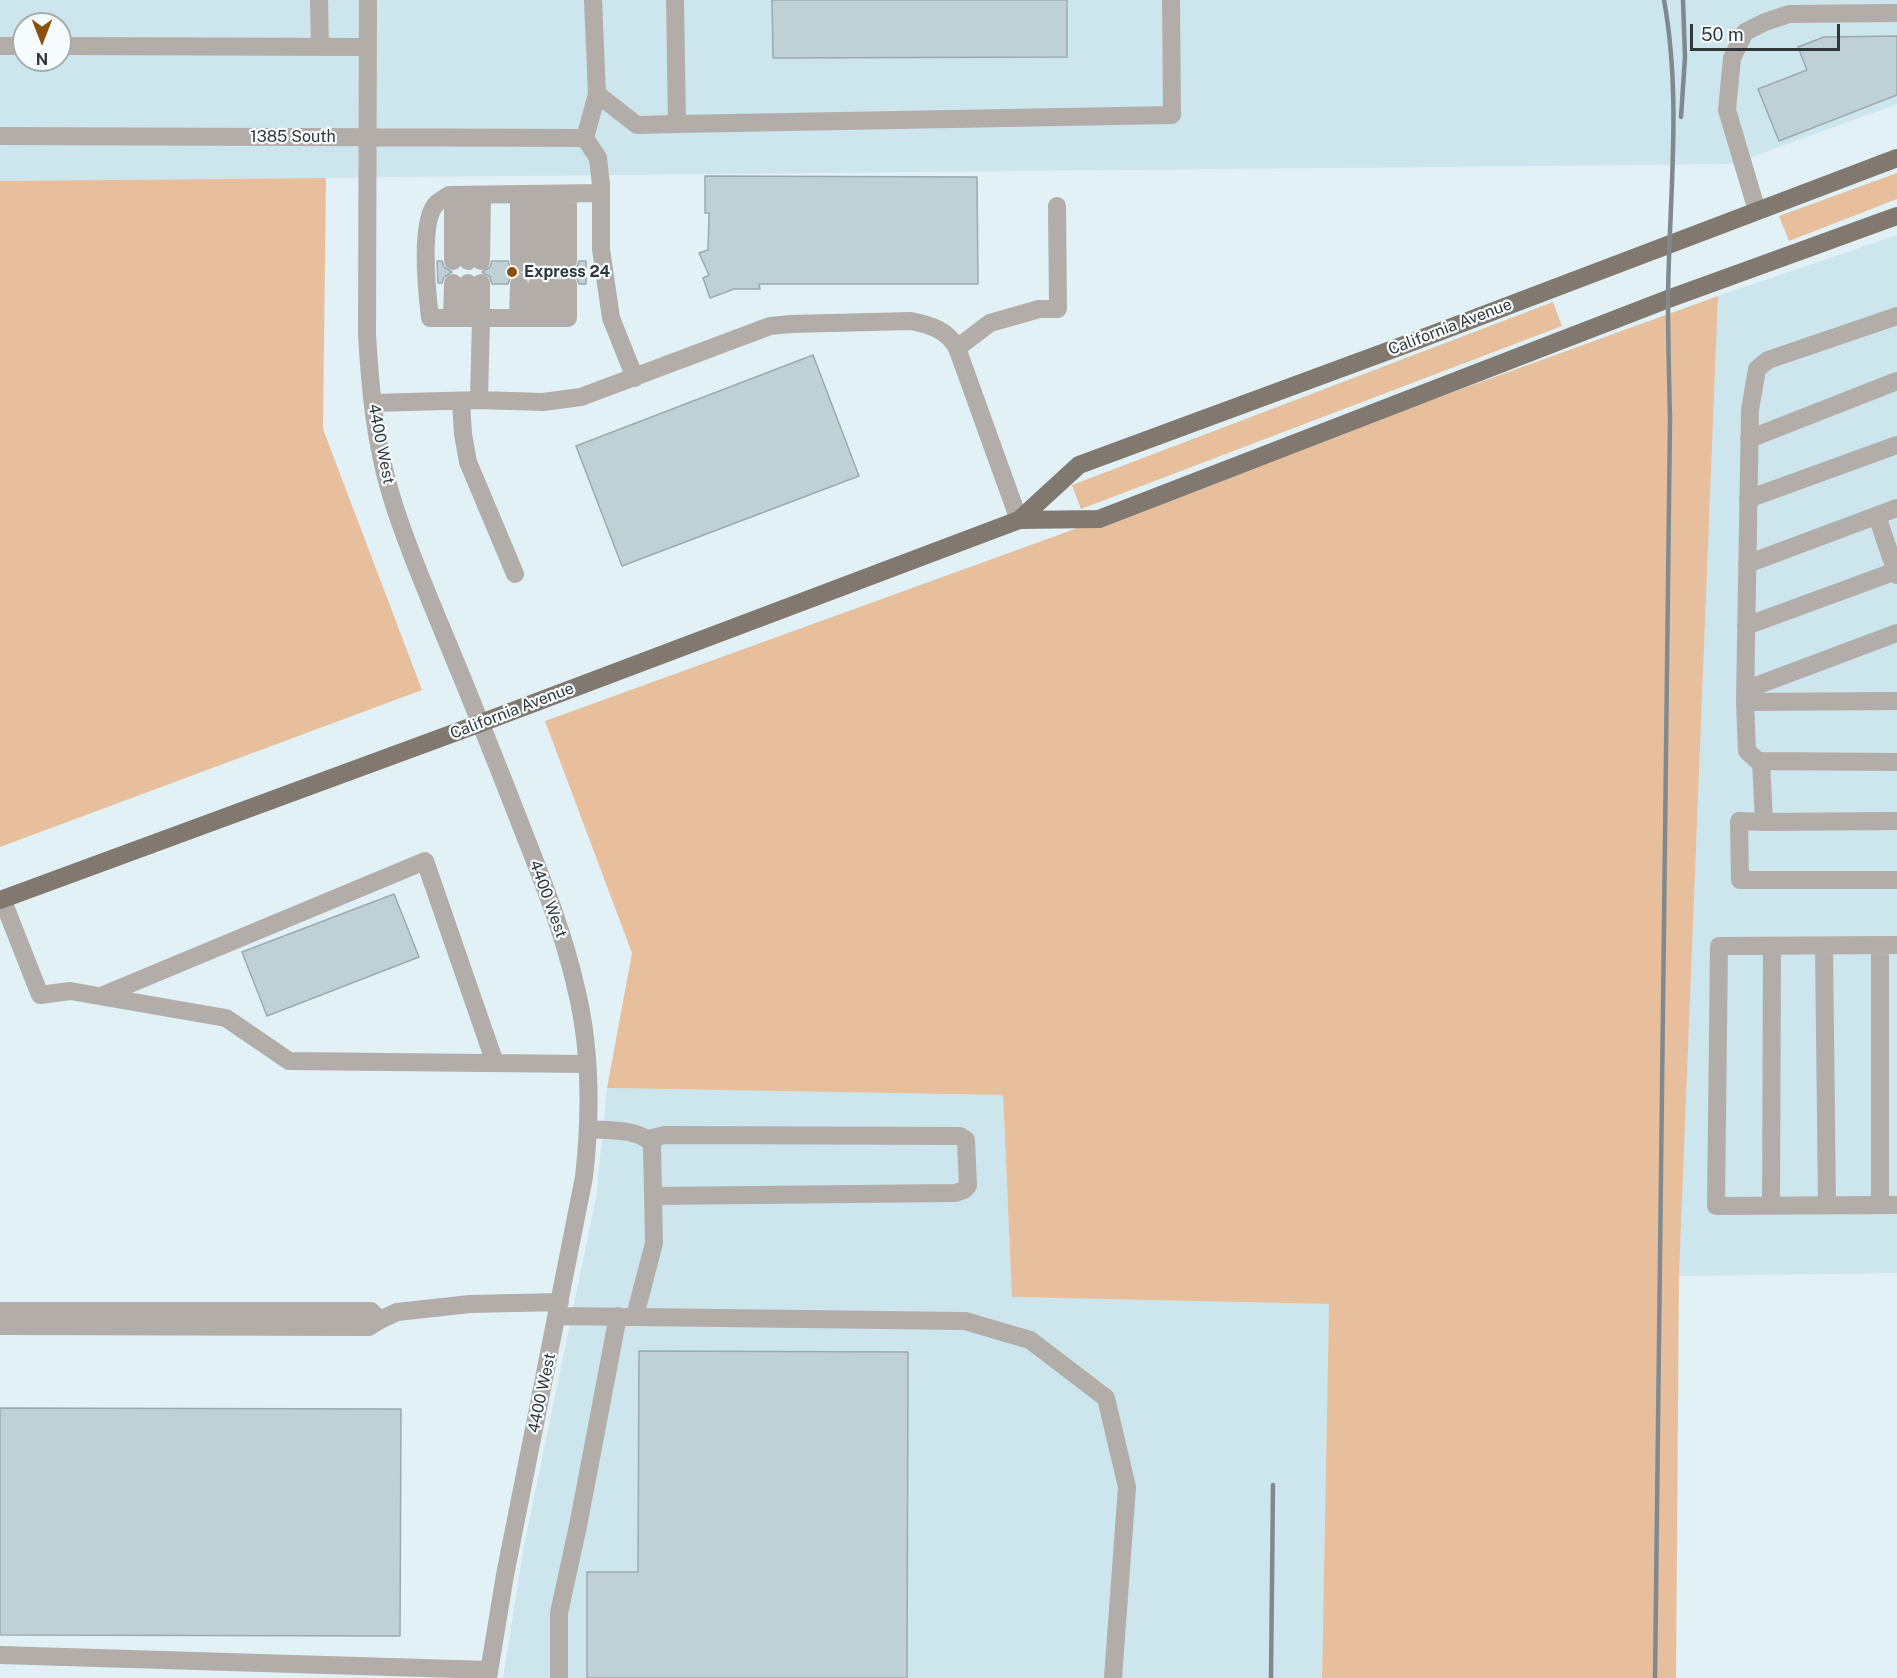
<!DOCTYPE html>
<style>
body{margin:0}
#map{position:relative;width:1897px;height:1678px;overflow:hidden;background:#e1f1f6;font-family:"Public Sans",sans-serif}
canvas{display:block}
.north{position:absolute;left:12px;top:12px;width:60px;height:60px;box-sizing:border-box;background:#f6fcfe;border:2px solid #a7adaf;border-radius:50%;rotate:180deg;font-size:16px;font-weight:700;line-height:24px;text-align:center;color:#313739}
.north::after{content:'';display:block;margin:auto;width:21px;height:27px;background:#8b500b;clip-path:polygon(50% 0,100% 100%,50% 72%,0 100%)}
.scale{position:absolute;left:1690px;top:24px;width:150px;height:27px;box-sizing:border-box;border:3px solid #313739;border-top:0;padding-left:8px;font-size:18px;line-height:21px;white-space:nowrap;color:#313739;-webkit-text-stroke:4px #f6fcfe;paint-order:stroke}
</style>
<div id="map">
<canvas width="1897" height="1678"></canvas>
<div class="north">N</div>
<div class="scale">50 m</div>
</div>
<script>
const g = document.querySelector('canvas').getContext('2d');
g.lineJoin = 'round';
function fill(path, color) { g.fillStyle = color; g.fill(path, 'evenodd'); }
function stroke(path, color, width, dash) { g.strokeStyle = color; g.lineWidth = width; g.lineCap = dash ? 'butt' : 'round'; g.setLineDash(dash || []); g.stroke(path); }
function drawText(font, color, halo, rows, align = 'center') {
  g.font = font + ' "Public Sans",sans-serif'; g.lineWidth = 4.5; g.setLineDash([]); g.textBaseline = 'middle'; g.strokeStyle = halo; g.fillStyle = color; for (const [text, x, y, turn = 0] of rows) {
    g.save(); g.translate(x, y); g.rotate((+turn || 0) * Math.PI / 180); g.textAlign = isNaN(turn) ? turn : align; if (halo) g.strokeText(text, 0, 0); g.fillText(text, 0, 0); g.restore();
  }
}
const built = new Path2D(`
 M0,0H1897V104L1733,164L0,181ZM24,24H60V60H24Z
 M1897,235V1273L1679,1276L1718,296Z
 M607,1088L1003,1095L1012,1297L1329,1304L1322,1678H503L524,1546L596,1198Z`);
const green = new Path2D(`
 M1897,173V199L1789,241L1779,216Z
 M326,178L323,429L422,690L0,847V181Z
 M1718,296L1679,1276L1676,1678H1322L1329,1304L1012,1297L1003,1095L607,1088L632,953L545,721Z
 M1553,302L1562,326L1081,509L1072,485Z`);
const building = new Path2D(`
 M772,0H1067V57L773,58Z
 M1897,36V95L1779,141L1758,89L1807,70L1798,47L1824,37Z
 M705,176L977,177L978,284H759L760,289H734L710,298L703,278L709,275L699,253L708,250L709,213H705Z
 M437,261H442L444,267L452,272L444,277L442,283H438Z
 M492,261H508L510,267L518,272L528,267L536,272L545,268L552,272L561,269L569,272L577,267L579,261H586V284H579L577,278L569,273L560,277L553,273L545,276L537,273L528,278L519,273L510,278L508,284H492L490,277L482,272L490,267Z
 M813,355L859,476L622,566L576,446Z
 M394,894L419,957L267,1016L242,952Z
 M639,1351L908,1352L907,1678H587V1572H638Z
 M0,1408L401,1409L400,1636L0,1635Z`);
const minor = new Path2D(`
 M319,0L320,47
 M368,0L367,334C370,388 375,442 391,495C404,539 422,580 439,622C470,696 500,771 529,846C547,892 565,939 576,988C591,1049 591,1115 584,1177L505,1575L488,1678
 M0,46H24
 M60,46L367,47
 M597,94L637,125L677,124L675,0
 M677,124L1172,115L1171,0
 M0,136L585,138
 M585,138L598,158L601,185V249L611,318L635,378
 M585,138L597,94L593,0
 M568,194V261
 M1757,211L1727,110L1732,58L1745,32L1765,22L1789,14L1897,13
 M453,261V195
 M468,261L469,195
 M481,261L482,195
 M519,261V194
 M537,261V194
 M553,261V194
 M481,283V318H568V284
 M1897,316L1768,360L1757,369L1750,410L1745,702L1897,701
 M452,318L453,283
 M468,318V283
 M518,318L519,284
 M536,318L537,284
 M552,318V284
 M957,348L990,323L1039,309H1058L1057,206
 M479,400L481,318H430C427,293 419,219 437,203C440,200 445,198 449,195L601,193
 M461,401L463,434L468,462L515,574
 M373,403L479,400L543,402L581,397L770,326L791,324L911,321C931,325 947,330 957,348L1019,520
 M1749,439L1897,381
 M1748,499L1897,445
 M1877,516L1897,575
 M1747,564L1897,508
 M1746,626L1896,571
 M1745,690L1897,633
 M1745,702L1747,751L1758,761L1897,762
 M1761,761L1764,822L1739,821L1740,880H1897
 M1764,822L1897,821
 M3,901L40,995L70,991L226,1018L289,1061L586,1064
 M1880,945V1205
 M1897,945L1719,946L1716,1206L1897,1205
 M1824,946L1827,1205
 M101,996L425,861L495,1063
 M589,1129C608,1131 639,1128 652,1144L654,1243L635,1316
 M648,1139L665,1135L960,1136L966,1140L968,1186L964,1190L955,1193L653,1196
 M1771,1206L1772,946
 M0,1311H371L380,1320L369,1327L0,1326
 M557,1316L965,1321L1030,1340L1106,1398L1127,1487L1113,1678
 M380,1320L397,1312L470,1304L560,1302
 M0,1655L489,1670
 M559,1678V1613L578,1526L618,1316`);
const major = new Path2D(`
 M1019,520L1079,465L1415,341L1897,158
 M0,900L481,723L1019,520L1099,519L1668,299L1897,216`);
const rail = new Path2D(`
 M1681,117L1685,57L1683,0
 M1271,1678L1273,1485
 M1655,1678L1670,418C1669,378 1668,338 1668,298C1669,199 1682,99 1664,0`);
const markers = [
 [512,272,6,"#8b500b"]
];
const streetNames = [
 ["1385 South",293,137],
 ["California Avenue",1450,327,-21],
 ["4400 West",381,444,79],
 ["California Avenue",512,711,-21],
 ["4400 West",548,899,70],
 ["4400 West",542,1393,-78]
];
const poiNames = [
 ["Express 24",524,272]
];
fill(built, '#cde5ec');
fill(green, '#e8bf9d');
fill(building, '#c0d1d5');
stroke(building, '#9baaaf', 1.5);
stroke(minor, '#b2ada9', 18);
stroke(major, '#817870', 18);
stroke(rail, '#808a8e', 4.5);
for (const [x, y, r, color] of markers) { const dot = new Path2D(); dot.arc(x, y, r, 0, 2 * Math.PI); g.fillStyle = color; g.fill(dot); stroke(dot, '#f6fcfe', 2); }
drawText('16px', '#313739', '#f6fcfe', streetNames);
drawText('bold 16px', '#313739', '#f6fcfe', poiNames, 'left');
</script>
